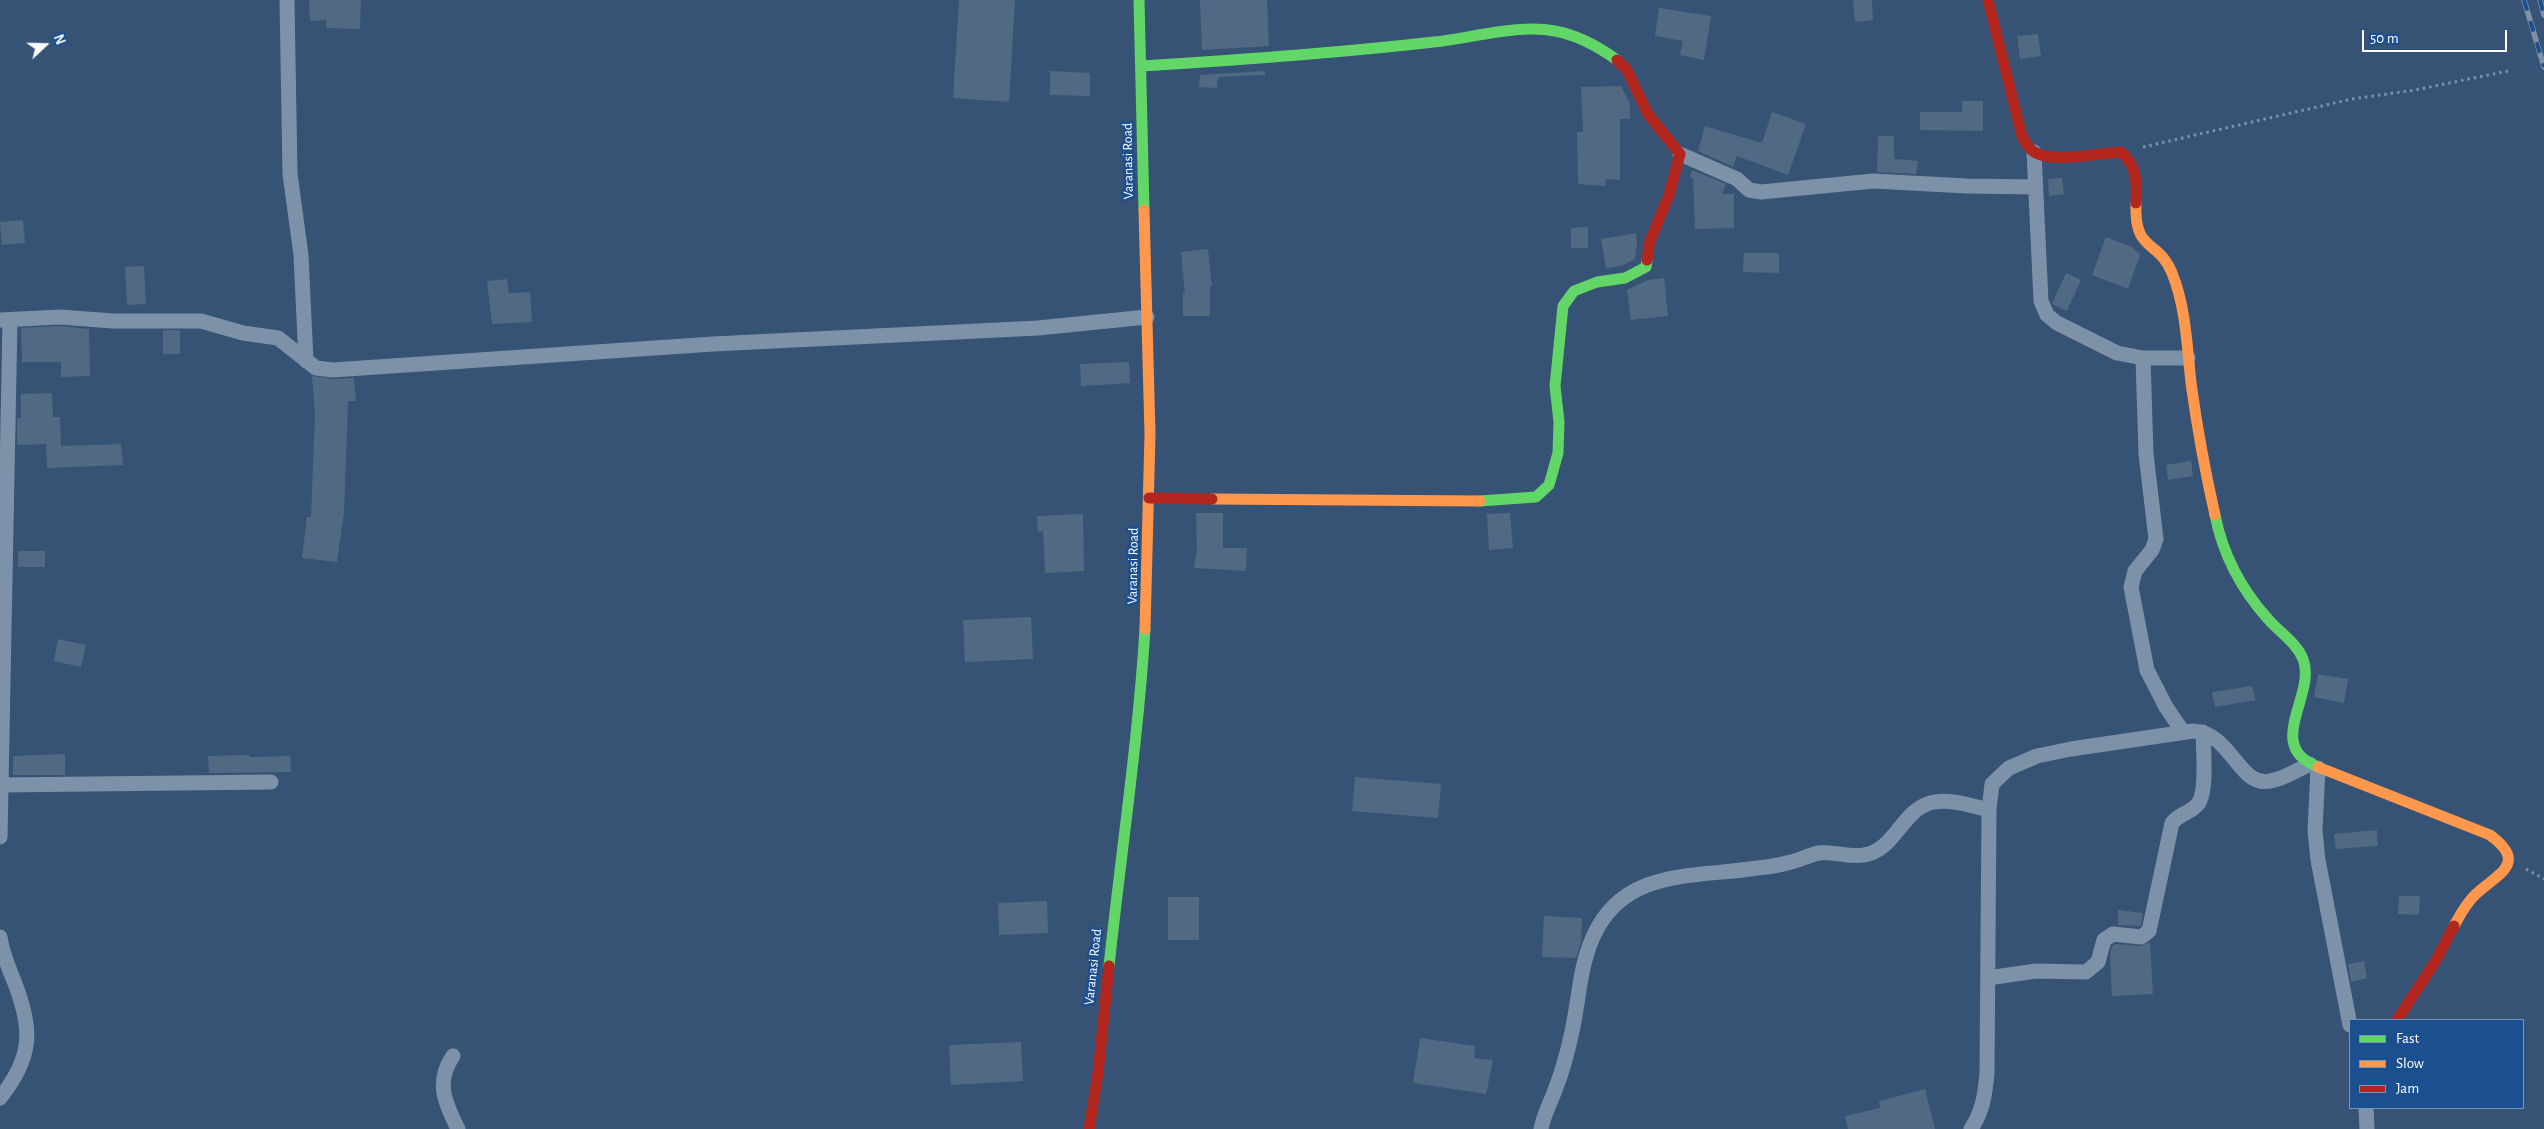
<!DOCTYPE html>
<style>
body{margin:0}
#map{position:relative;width:2544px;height:1129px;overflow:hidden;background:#365274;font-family:"Alegreya Sans",sans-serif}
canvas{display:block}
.legend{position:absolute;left:2349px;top:1019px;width:175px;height:90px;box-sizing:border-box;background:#1b4f8f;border:1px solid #7695bc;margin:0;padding:6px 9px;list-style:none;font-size:15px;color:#fff}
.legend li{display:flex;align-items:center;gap:10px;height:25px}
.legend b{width:25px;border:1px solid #7695bc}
.north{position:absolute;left:20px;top:20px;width:50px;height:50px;-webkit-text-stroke:4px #1b4f8f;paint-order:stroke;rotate:69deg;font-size:14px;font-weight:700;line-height:20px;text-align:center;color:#fff}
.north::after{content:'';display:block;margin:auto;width:18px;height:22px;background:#fff;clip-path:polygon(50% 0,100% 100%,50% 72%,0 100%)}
.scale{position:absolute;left:2362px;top:30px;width:145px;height:22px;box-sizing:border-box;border:2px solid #fff;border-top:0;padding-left:6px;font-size:15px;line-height:18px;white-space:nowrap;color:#fff;-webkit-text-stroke:4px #1b4f8f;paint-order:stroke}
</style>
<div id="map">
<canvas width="2544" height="1129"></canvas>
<ul class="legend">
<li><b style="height:6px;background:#63d668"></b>Fast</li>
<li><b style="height:6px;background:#ff974d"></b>Slow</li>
<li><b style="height:6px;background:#b3261e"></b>Jam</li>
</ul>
<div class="north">N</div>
<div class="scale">50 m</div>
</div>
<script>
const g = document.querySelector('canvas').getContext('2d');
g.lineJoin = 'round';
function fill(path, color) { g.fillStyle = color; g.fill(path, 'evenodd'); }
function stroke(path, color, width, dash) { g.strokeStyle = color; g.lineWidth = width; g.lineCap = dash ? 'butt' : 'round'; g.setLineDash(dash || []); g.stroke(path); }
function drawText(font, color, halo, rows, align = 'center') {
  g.font = font + ' "Alegreya Sans",sans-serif'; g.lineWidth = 5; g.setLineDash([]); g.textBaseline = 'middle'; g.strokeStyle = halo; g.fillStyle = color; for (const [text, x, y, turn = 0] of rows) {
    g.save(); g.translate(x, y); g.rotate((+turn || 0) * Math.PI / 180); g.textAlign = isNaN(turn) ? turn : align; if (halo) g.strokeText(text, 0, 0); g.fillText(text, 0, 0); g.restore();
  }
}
const building = new Path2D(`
 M309,0H361L360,29L326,28V20L310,21Z
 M959,0H1015L1009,102L953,98Z
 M1200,0H1267L1269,46L1202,50Z
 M1853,0H1872L1873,20L1855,22Z
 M1659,8L1711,16L1704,60L1680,55L1683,41L1655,36Z
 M2038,34L2041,56L2020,59L2017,36Z
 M1050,71L1090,73V96L1050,95Z
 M1265,71V75L1218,77L1217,88L1199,87L1200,75Z
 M1621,86L1630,104V119H1620V180L1606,179L1605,186L1578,184L1577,132H1583L1581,87Z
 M1962,101H1983V131L1920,130V112H1962Z
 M1772,112L1806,124L1788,175L1737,156L1733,167L1698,151L1705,126L1762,143Z
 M1878,136H1894V159L1918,161L1916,174L1877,172Z
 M1692,170L1726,184L1722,194H1734V228L1695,229L1693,178L1690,177Z
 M2062,178L2064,194L2049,196L2048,179Z
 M23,220L25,243L2,245L0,222Z
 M1588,227V248H1571V228Z
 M1636,233L1637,242L1635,259L1621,266L1606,268L1601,239Z
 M2106,237L2132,247L2140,255L2128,289L2092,275Z
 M1208,249L1212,286H1210V316H1183V293H1185L1181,252Z
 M1744,253H1779V273L1743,272Z
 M144,266L146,304L127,305L125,267Z
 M2066,273L2081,280L2067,311L2052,304Z
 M1664,278L1668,316L1631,320L1627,290L1648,280Z
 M507,279L509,293L530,292L532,322L492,324L487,281Z
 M60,326L89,329L90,376L61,377V362H22L21,328Z
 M163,330H180V354H163Z
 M1129,362L1130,383L1081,386L1080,364Z
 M312,376L332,379L354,378L356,401H348L344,513L337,562L302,558L307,517H311L315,412Z
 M52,393L53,417H60L61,446L121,444L123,465L47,468L46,444L17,445V418H21V394Z
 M2191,461L2193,476L2168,480L2166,465Z
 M1196,513H1223V548H1247L1246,571L1194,568L1197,550Z
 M1510,513L1513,548L1489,550L1487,514Z
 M1083,514L1084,571L1045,573L1043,531L1038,532L1037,516Z
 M18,551H45V567H18Z
 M1031,617L1033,659L965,662L963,620Z
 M58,639L86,645L81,667L54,661Z
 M2318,674L2348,679L2344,703L2314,697Z
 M2252,686L2256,700L2215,707L2212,692Z
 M65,754V775H13V756Z
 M249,755V757L290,756L291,772L209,773L208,756Z
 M1355,777L1441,784L1438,818L1352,811Z
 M2377,830L2378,846L2336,849L2334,834Z
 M2399,896H2420L2419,915L2398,914Z
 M1168,897H1199V940H1168Z
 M1047,901L1048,933L999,935L998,903Z
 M2118,910L2143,913L2141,926L2118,925Z
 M1544,916L1582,918L1581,942L1576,958L1542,957Z
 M2150,942L2153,994L2112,996L2110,954L2112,946L2115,944L2141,946Z
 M2364,961L2367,978L2351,982L2348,964Z
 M1420,1038L1475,1046L1474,1058L1493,1060L1486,1094L1413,1083Z
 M1021,1042L1023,1081L951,1085L949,1045Z
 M1925,1089L1935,1129H1848L1845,1116L1880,1108L1879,1101Z`);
const path = new Path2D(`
 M2143,147L2352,99L2415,90L2508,71
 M2526,869L2544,879`);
const street = new Path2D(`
 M287,0L290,174L301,255L306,361
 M2034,152L2041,301L2047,315L2057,323L2117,353L2143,358H2188
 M1680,154L1737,179L1749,190L1761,192L1873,181L1967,186L2036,187
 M0,320L60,317L113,321H201L243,333L278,338L316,368L333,370L713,344L1038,328L1147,317
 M2143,358L2146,454L2156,539L2152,550L2135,571L2131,587L2147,670L2166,707L2183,732
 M2318,768L2315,831L2318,860L2350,1025
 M0,785L271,782
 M0,837L10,320
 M0,937C2,953 8,966 14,981C33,1029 33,1057 0,1098
 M1988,978L2036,971L2086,972L2098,962L2104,940L2113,934L2141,937L2149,931L2172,823C2179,814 2190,813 2197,805C2208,794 2203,748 2203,732
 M453,1056C435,1082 445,1103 458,1129
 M2366,1108L2367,1129
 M1541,1129C1544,1114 1550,1104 1555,1090C1562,1073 1567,1054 1571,1036C1579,1003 1579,968 1593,937C1624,867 1696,878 1757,868C1767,867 1777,866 1787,863C1798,861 1808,855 1819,853C1834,851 1849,858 1864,855C1896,850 1902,808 1934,802C1952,799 1972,806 1989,810
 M1971,1129C1983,1111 1985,1094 1987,1073L1989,810L1992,784L2009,768L2037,756L2071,749L2193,731C2232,733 2239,788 2270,781C2284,779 2297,770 2310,764`);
const fast = new Path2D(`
 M1139,0L1144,210
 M1142,66C1240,60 1337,53 1434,42C1471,38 1519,24 1555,31C1577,35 1599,47 1617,60
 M1480,501L1536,497L1549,485L1558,453L1559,422L1555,386L1563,306L1574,291L1597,282L1625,278L1646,267L1647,260
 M2215,515C2223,555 2240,588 2268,619C2279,632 2296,642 2303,659C2317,695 2263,746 2318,767
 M1109,966C1121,853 1138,742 1145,629`);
const slow = new Path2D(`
 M2136,203C2134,254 2158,238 2172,273C2186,307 2187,347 2191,383C2197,427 2205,471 2215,515
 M1144,210L1150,434L1145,629
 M1212,499L1480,501
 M2318,767L2490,835C2528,863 2499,873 2476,894C2466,903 2460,915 2454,926`);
const jam = new Path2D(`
 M1988,0L2022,136C2025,142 2028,148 2034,152C2054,164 2098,153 2121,152C2137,166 2137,182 2136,203
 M1617,60L1627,70L1648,114L1680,154L1669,195L1650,241L1647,260
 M1149,498L1212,499
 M2397,1020L2435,962L2454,926
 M1089,1129L1098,1073L1109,966`);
const rail = new Path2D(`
 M2524,0L2544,67
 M2540,0L2544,15`);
const streetNames = [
 ["Varanasi Road",1128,161,-91],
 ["Varanasi Road",1133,566,-89],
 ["Varanasi Road",1093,967,-84]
];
fill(building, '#526984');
stroke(path, '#7d92a8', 3, [2.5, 4]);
stroke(street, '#7d92a8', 15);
stroke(fast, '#63d668', 11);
stroke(slow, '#ff974d', 11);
stroke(jam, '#b3261e', 11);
stroke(rail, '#7e92a7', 5.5);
stroke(rail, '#1b4f8f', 4, [11]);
drawText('14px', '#fff', '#1b4f8f', streetNames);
</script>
